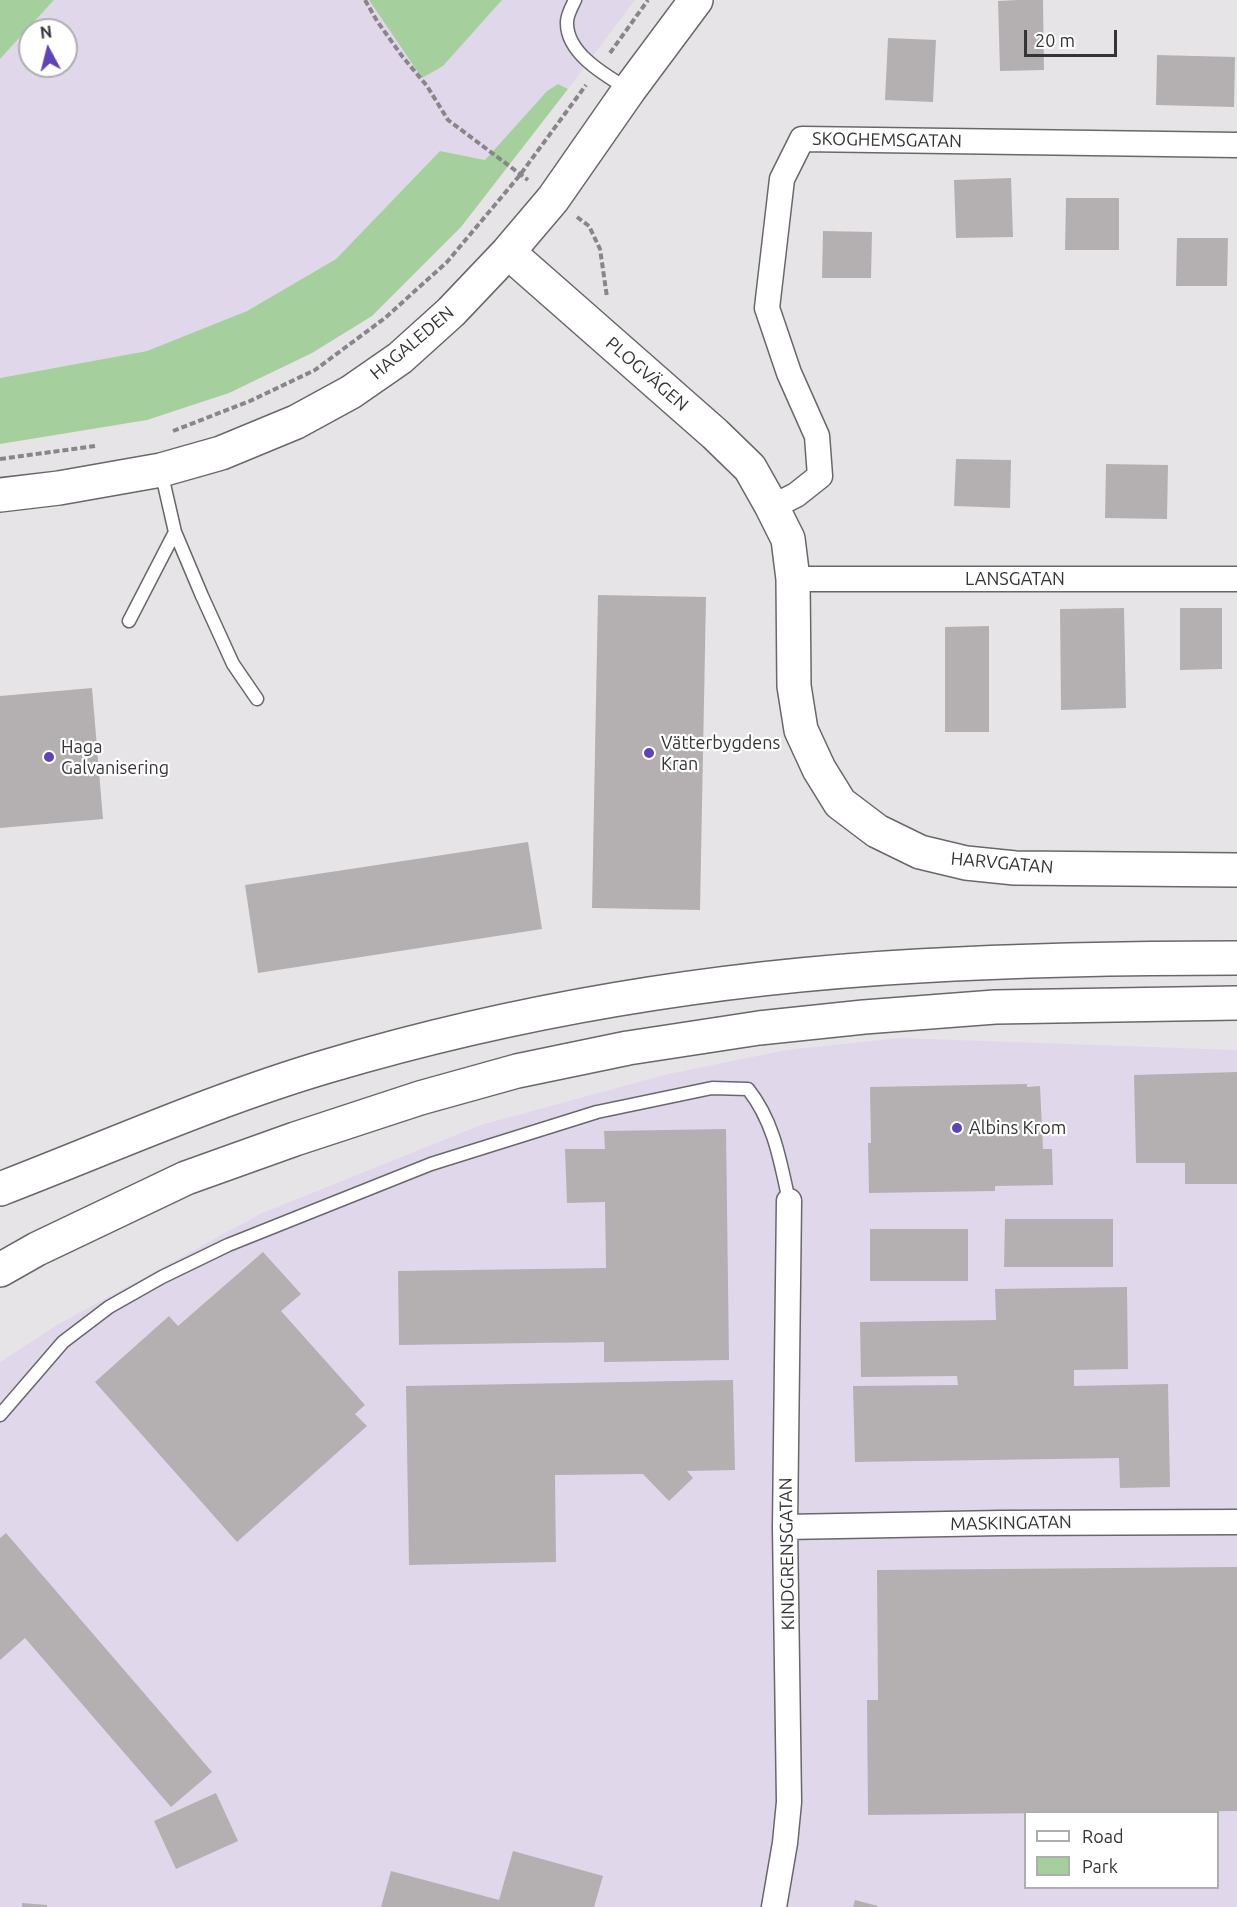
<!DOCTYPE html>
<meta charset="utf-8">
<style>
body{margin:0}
#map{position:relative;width:1237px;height:1907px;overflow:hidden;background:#e7e4e7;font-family:Ubuntu,sans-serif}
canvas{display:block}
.legend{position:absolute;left:1024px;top:1811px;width:195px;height:78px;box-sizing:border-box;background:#fff;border:2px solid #aeaeaf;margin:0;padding:8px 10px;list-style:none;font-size:18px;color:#353436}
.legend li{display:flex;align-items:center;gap:12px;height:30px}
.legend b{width:30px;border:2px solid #aeaeaf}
.north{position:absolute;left:18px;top:18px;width:60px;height:60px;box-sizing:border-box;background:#fff;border:2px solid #aeaeaf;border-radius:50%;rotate:353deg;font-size:16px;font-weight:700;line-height:24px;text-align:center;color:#353436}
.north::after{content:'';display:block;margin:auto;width:21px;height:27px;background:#5f43bb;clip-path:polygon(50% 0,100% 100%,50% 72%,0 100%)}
.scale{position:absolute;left:1024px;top:30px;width:93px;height:27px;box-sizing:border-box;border:3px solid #353436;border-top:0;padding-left:8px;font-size:18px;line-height:21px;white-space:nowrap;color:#353436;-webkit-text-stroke:4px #fff;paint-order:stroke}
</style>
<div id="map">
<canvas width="1237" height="1907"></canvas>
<ul class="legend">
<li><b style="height:8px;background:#fff"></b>Road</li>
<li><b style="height:16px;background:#a5d09d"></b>Park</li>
</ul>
<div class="north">N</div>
<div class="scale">20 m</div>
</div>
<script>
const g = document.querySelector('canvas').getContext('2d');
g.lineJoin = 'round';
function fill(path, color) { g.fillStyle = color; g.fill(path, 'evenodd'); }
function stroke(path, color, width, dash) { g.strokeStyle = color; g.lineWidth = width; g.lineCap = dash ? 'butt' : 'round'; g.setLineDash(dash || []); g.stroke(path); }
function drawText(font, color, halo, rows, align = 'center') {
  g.font = font + ' Ubuntu,sans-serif'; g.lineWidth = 4.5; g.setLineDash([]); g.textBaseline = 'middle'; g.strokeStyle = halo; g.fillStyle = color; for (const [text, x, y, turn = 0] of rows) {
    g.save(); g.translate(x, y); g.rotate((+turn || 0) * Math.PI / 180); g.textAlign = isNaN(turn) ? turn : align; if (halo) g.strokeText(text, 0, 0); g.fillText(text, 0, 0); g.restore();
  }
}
const industrial = new Path2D(`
 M54,0H402L443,66L502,0H635L568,89L558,84L547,91L485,160L440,151L336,259L247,311L147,351L0,378V59ZM30,30H66V66H30Z
 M900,1038L1237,1050V1907H0V1362L57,1325L260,1214L481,1125L668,1074L786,1050ZM1026,1812H1218V1888H1026Z`);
const green = new Path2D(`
 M0,0H54L0,59Z
 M369,0H502L443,66L422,78Z
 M558,84L568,89L461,227L372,316L312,353L229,393L147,420L0,444V378L147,351L247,311L336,259L440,151L485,160L547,91Z`);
const building = new Path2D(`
 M1017,0H1043L1044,70L1000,71L998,1Z
 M888,38L936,40L933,102L885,100Z
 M1157,55L1235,57L1234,107L1156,105Z
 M1011,178L1013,237L956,238L954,180Z
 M1066,198H1119V250H1065Z
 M823,231L872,232L871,278H822Z
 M1177,238H1228L1227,286H1176Z
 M956,459L1011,460L1010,508L954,506Z
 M1106,464L1168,465L1167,519L1105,518Z
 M598,595L706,597L700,910L592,908Z
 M1124,608L1126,708L1061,710L1060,609Z
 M1180,608H1222V669L1180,670Z
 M989,626V732H945V627Z
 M92,688L103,819L0,828V696Z
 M528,842L542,929L258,973L245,885Z
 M1237,1072V1184H1185V1163H1136L1134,1075Z
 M1027,1084V1087L1040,1086L1043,1149H1052L1053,1185L995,1186V1191L869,1193L868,1143H871L870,1087Z
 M726,1129L729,1360L604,1362V1342L399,1345L398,1271L606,1268L605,1202L567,1203L565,1149H605L604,1131Z
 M1005,1219H1113V1267H1004Z
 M870,1229H968V1281H870Z
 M263,1252L301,1294L281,1311L365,1405L355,1414L367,1426L237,1542L95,1382L169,1316L178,1326Z
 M1127,1287L1128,1369L1074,1370V1386L1168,1384L1170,1487L1120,1488L1119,1458L855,1462L853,1386L958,1385L957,1376L861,1377L860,1322L996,1320L995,1289Z
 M733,1380L735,1470L687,1471L693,1478L669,1501L643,1474L555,1475L556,1562L409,1565L406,1386Z
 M6,1533L212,1772L171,1807L25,1638L0,1660V1538Z
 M1237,1567V1811L868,1815L867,1700H878L877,1570Z
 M216,1793L238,1841L176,1869L154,1821Z
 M513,1851L603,1876L594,1907H381L391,1871L499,1900Z
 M855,1900L878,1906L877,1907H853Z
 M22,1903L47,1905V1907H22Z`);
const path = new Path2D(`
 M365,0L377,21L402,56L427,86L448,120L528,180
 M610,53L648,0
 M577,217L589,226L600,249L607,297
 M173,431L250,401L315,370L385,318L447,262L520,175L586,85
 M0,459L95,446`);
const lane = new Path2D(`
 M575,0C572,6 567,15 567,22C566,53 605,75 628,89
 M175,532L202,596L233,664L257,699
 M129,621L175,532L161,471
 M0,1415L63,1342L109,1307L162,1277L228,1245L431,1164L597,1112L712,1088L748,1089C774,1122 780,1160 789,1201`);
const street = new Path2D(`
 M772,507L796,495L820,476L817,436L789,373L767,308L782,179L802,139L1237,145
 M793,579H1237
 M785,1527L1001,1523L1237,1522
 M774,1907L785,1843L789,1802L785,1527L789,1201`);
const secondary = new Path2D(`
 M508,252L715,434L750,468L772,507L788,539L793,579L794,686L801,730L819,769L840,803L877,831L920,852L966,863L1015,868L1237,870
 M0,495L59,488L161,470L221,453L296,422L351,392L400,358L451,312L508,252L553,199L629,90L696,0`);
const highway = new Path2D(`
 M0,1189C109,1147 216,1099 328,1066C520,1009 719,977 918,966C1024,960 1131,958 1237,958
 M0,1270L37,1249L186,1178L295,1139L420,1098L517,1071L628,1048L759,1028L864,1017L995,1007L1237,1003`);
const markers = [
 [649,753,6,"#5f43bb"],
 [49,757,6,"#5f43bb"],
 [957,1128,6,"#5f43bb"]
];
const streetNames = [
 ["SKOGHEMSGATAN",887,140,1],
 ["HAGALEDEN",412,343,-40],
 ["PLOGVÄGEN",647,374,41],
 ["LANSGATAN",1015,579],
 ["HARVGATAN",1002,863,5],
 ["MASKINGATAN",1011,1523,-1],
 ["KINDGRENSGATAN",787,1554,-91]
];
const poiNames = [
 ["Vätterbygdens",661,743],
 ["Kran",661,764],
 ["Haga",61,747],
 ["Galvanisering",61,768],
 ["Albins Krom",969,1128]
];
fill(industrial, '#e1d7eb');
fill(green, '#a5d09d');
fill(building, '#b4b0b2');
stroke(lane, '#69676a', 15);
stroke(street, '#69676a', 27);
stroke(secondary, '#69676a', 36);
stroke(highway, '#69676a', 36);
stroke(path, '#888689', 4, [6, 3]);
stroke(lane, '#fff', 12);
stroke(street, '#fff', 24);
stroke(secondary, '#fff', 33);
stroke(highway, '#fff', 33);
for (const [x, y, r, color] of markers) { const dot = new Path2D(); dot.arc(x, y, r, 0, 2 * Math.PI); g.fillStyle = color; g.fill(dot); stroke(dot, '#fff', 2); }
drawText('18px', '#353436', '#fff', streetNames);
drawText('18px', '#353436', '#fff', poiNames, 'left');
</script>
